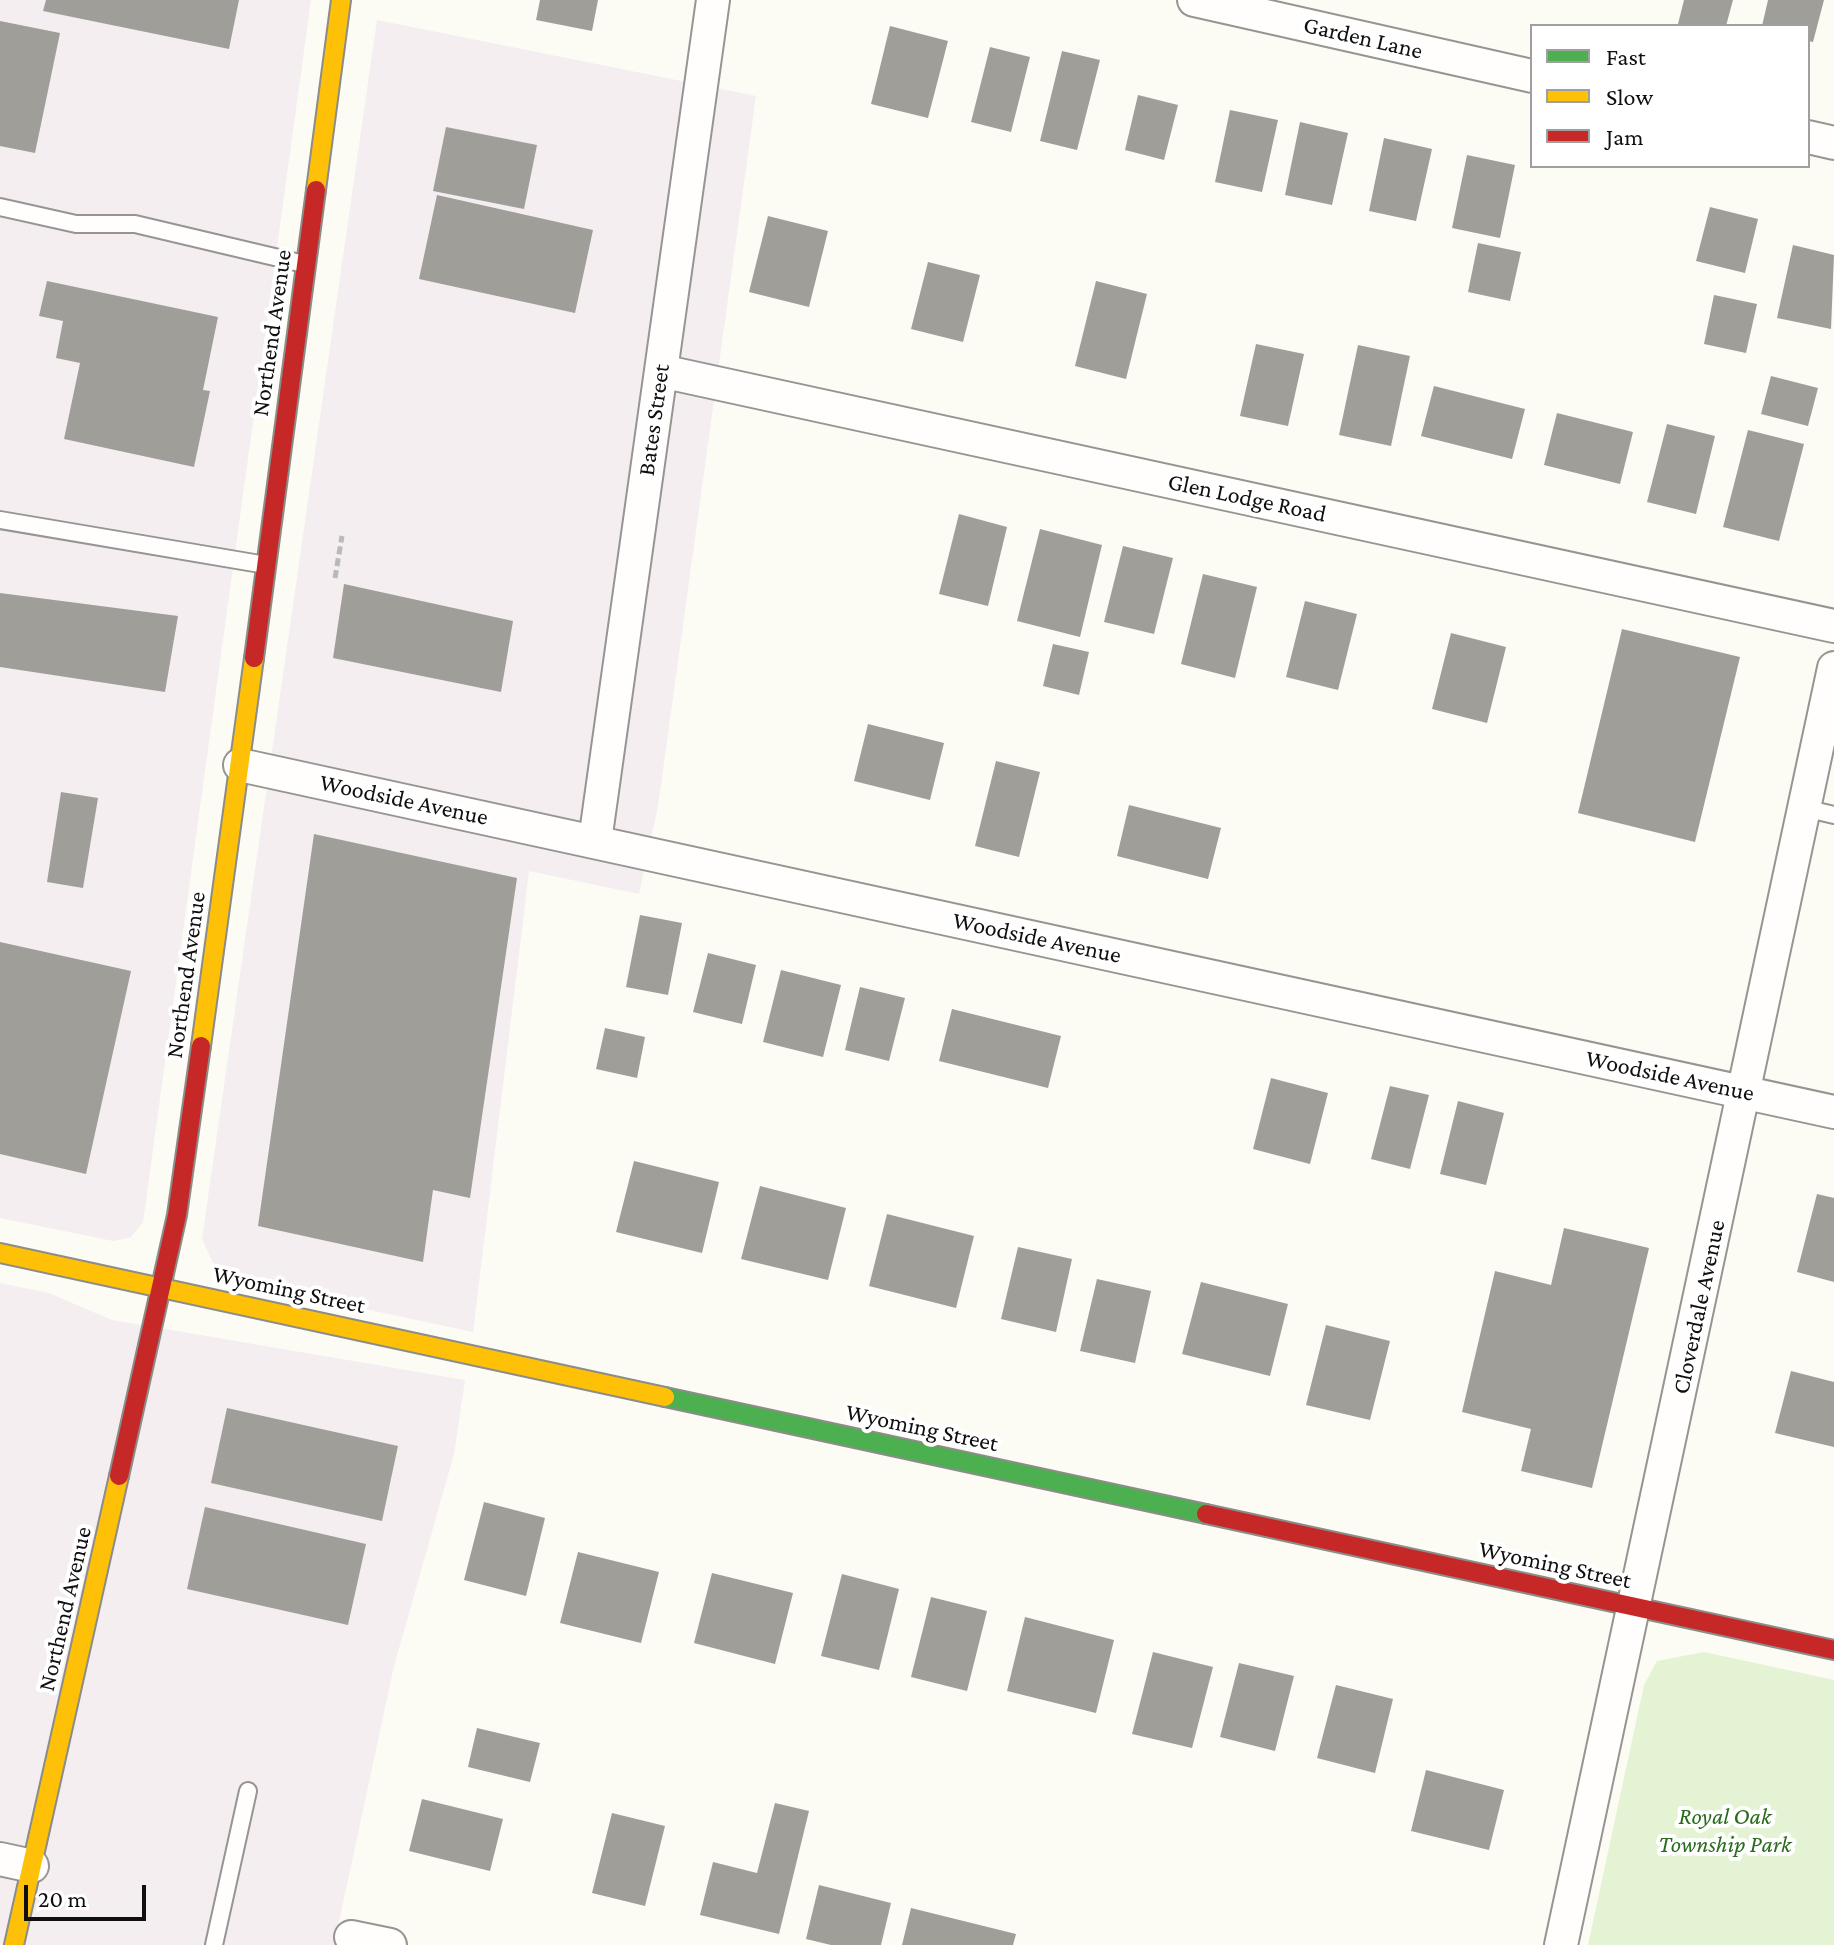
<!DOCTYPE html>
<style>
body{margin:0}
#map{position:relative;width:1834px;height:1945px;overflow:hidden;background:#fcfbf4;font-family:"Crimson Pro",serif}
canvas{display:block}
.legend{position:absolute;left:1530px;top:24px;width:280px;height:144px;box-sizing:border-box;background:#fff;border:2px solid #9f9f9f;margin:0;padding:10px 14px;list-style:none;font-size:24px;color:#0f0f0f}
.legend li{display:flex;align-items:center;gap:16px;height:40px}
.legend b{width:40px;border:2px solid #9f9f9f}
.scale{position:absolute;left:24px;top:1885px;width:122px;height:36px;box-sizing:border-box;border:4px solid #0f0f0f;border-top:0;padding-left:10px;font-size:24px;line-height:28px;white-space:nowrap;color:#0f0f0f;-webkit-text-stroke:6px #fff;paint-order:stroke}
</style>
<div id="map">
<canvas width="1834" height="1945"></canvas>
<ul class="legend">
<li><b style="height:10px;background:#4caf50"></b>Fast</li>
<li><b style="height:10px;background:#ffc107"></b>Slow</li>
<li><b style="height:10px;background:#c62828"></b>Jam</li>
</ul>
<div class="scale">20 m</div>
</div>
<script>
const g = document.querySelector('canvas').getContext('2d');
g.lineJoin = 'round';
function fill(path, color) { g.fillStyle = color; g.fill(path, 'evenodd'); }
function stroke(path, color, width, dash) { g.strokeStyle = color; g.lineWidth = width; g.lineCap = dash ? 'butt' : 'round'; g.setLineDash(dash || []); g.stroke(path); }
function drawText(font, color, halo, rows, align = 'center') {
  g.font = font + ' "Crimson Pro",serif'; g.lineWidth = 8; g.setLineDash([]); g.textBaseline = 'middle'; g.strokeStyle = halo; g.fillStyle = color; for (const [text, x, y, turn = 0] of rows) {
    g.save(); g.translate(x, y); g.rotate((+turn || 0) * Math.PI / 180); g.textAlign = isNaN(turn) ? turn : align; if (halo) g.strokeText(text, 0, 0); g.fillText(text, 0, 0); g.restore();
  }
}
const industrial = new Path2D(`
 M0,0H311L143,1222L131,1237L113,1241L0,1218Z
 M377,20L756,96L658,806L639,894L529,871L473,1332L220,1278L202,1239Z
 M0,1283L49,1293L112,1320L465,1380L454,1454L394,1666L334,1945H0Z`);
const green = new Path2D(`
 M1704,1652L1834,1680V1945H1588L1644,1685L1657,1661Z`);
const building = new Path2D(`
 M46,0H239L229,49L43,11Z
 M540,0H598L592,31L536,20Z
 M1684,0H1733L1726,26L1678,24Z
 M1768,0H1824L1813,42L1808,41V26H1762Z
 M0,21L60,33L35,153L0,146Z
 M890,26L948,41L928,118L871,104Z
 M990,47L1030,57L1011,132L971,122Z
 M1062,51L1100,60L1077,150L1040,141Z
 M1138,95L1178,105L1164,160L1125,150Z
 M1230,110L1278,120L1262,192L1215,182Z
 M1300,122L1348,133L1332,205L1285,195Z
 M446,127L537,145L524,209L433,191Z
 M1384,138L1432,149L1416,221L1369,211Z
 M1467,155L1515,165L1500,238L1452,228Z
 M437,195L593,230L575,313L419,279Z
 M1710,207L1758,219L1745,273L1696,261Z
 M768,216L828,231L809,307L749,292Z
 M1478,243L1521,252L1510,301L1468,292Z
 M1793,245L1834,255L1831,329L1777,318Z
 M928,262L980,275L963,342L911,329Z
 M47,281L218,317L203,390L210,391L194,467L64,439L80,363L56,358L63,321L39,316Z
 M1096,281L1147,294L1126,379L1075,366Z
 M1714,295L1757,304L1746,353L1704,344Z
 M1256,344L1304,354L1288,426L1240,416Z
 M1358,345L1410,356L1391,446L1339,435Z
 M1771,376L1818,388L1808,426L1761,414Z
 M1434,386L1525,409L1512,459L1421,436Z
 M1557,413L1633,432L1620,484L1544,465Z
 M1667,424L1715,436L1696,514L1647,502Z
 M1748,430L1804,444L1779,541L1723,527Z
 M959,514L1007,527L988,606L939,594Z
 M1040,529L1102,545L1080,637L1017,621Z
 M1123,546L1173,558L1154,634L1104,622Z
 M1203,574L1257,587L1235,678L1181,664Z
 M344,584L513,621L501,692L333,658Z
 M0,593L178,616L165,692L0,667Z
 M1305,601L1357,614L1338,690L1286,677Z
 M1622,629L1740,657L1695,842L1578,813Z
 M1451,633L1506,647L1487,723L1432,709Z
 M1053,644L1089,652L1079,695L1043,686Z
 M868,724L944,743L930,800L854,781Z
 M996,761L1040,772L1019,857L975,846Z
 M61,792L98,798L83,888L47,882Z
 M1129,805L1221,828L1208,879L1117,856Z
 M314,834L517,878L470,1198L433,1190L423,1262L258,1226Z
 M640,915L682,923L668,995L626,987Z
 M0,942L131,971L86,1174L0,1154Z
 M708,953L756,965L742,1024L693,1012Z
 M781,970L841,985L823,1057L763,1042Z
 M860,987L905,998L889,1061L845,1050Z
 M952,1009L1061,1036L1048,1088L939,1061Z
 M605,1028L645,1037L637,1078L596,1069Z
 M1271,1078L1328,1093L1310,1164L1253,1149Z
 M1390,1086L1429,1095L1410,1169L1371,1159Z
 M1458,1101L1504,1113L1486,1185L1440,1174Z
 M634,1161L719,1182L702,1253L616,1232Z
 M760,1186L846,1208L828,1280L741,1259Z
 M1817,1194L1834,1198V1282L1797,1272Z
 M887,1214L974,1236L956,1308L869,1286Z
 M1564,1228L1649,1248L1592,1488L1521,1471L1531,1429L1462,1412L1495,1271L1551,1285Z
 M1018,1247L1072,1259L1056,1332L1001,1319Z
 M1097,1279L1151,1291L1135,1363L1080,1351Z
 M1201,1282L1288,1304L1270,1376L1182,1354Z
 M1326,1325L1390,1341L1370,1420L1306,1405Z
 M1791,1371L1834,1382V1447L1775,1433Z
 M227,1408L398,1446L382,1521L211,1483Z
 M484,1502L545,1518L526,1596L464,1580Z
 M205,1507L366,1544L348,1625L187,1589Z
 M578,1552L659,1572L641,1643L560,1623Z
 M712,1573L793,1593L775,1664L694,1643Z
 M842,1574L899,1589L879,1670L821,1656Z
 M931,1597L987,1611L967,1691L911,1677Z
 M1025,1617L1114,1640L1096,1713L1007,1691Z
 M1153,1652L1213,1667L1192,1748L1132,1734Z
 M1239,1663L1294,1676L1275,1751L1220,1737Z
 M1336,1685L1393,1699L1375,1773L1317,1758Z
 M477,1728L540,1743L530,1782L468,1767Z
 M1426,1770L1504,1790L1489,1850L1411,1831Z
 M422,1799L503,1819L490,1871L409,1851Z
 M775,1803L809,1811L779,1934L700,1915L713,1862L757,1873Z
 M612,1813L665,1826L645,1906L592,1893Z
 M819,1885L891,1903L881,1945H831L806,1939Z
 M911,1908L1016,1934L1013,1945H902Z`);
const path = new Path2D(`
 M335,578L342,536`);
const lane = new Path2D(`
 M0,207L76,224H135L304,264
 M0,520L266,565
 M1804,808L1834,815
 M214,1945L248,1791`);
const street = new Path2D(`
 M1194,0L1532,76
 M1808,137L1834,143
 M661,371L1834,626
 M240,765L1834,1112
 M595,841L713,0
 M0,1859L32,1866
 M351,1937L390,1945
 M1561,1945L1834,668`);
const fast = new Path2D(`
 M665,1397L1206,1514`);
const slow = new Path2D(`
 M316,190L341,0
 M201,1046L254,658
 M0,1253L665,1397
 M14,1945L119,1476`);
const jam = new Path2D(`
 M254,658L316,190
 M119,1476L177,1215L201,1046
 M1206,1514L1834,1650`);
const streetNames = [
 ["Garden Lane",1363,38,13],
 ["Northend Avenue",272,333,-82],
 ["Bates Street",654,420,-82],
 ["Glen Lodge Road",1247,498,12],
 ["Woodside Avenue",404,800,12],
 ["Woodside Avenue",1037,938,12],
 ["Northend Avenue",186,975,-82],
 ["Woodside Avenue",1670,1076,12],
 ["Wyoming Street",289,1290,12],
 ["Cloverdale Avenue",1699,1307,-78],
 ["Wyoming Street",922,1428,12],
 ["Wyoming Street",1555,1565,12],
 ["Northend Avenue",65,1609,-77]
];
const parkNames = [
 ["Royal Oak",1725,1817],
 ["Township Park",1725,1845]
];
fill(industrial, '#f4eef1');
fill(green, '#e4f3d3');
fill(building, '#a09e99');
stroke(lane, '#969592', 20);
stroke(street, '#969592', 36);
stroke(fast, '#8c8c89', 22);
stroke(slow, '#8c8c89', 22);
stroke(jam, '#8c8c89', 22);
stroke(path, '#b9b9b8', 5, [8, 4]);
stroke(lane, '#fffefd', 16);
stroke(street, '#fffefd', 32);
stroke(fast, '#4caf50', 18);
stroke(slow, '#ffc107', 18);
stroke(jam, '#c62828', 18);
drawText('24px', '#0f0f0f', '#fff', streetNames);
drawText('italic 24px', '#286b1b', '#fff', parkNames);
</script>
